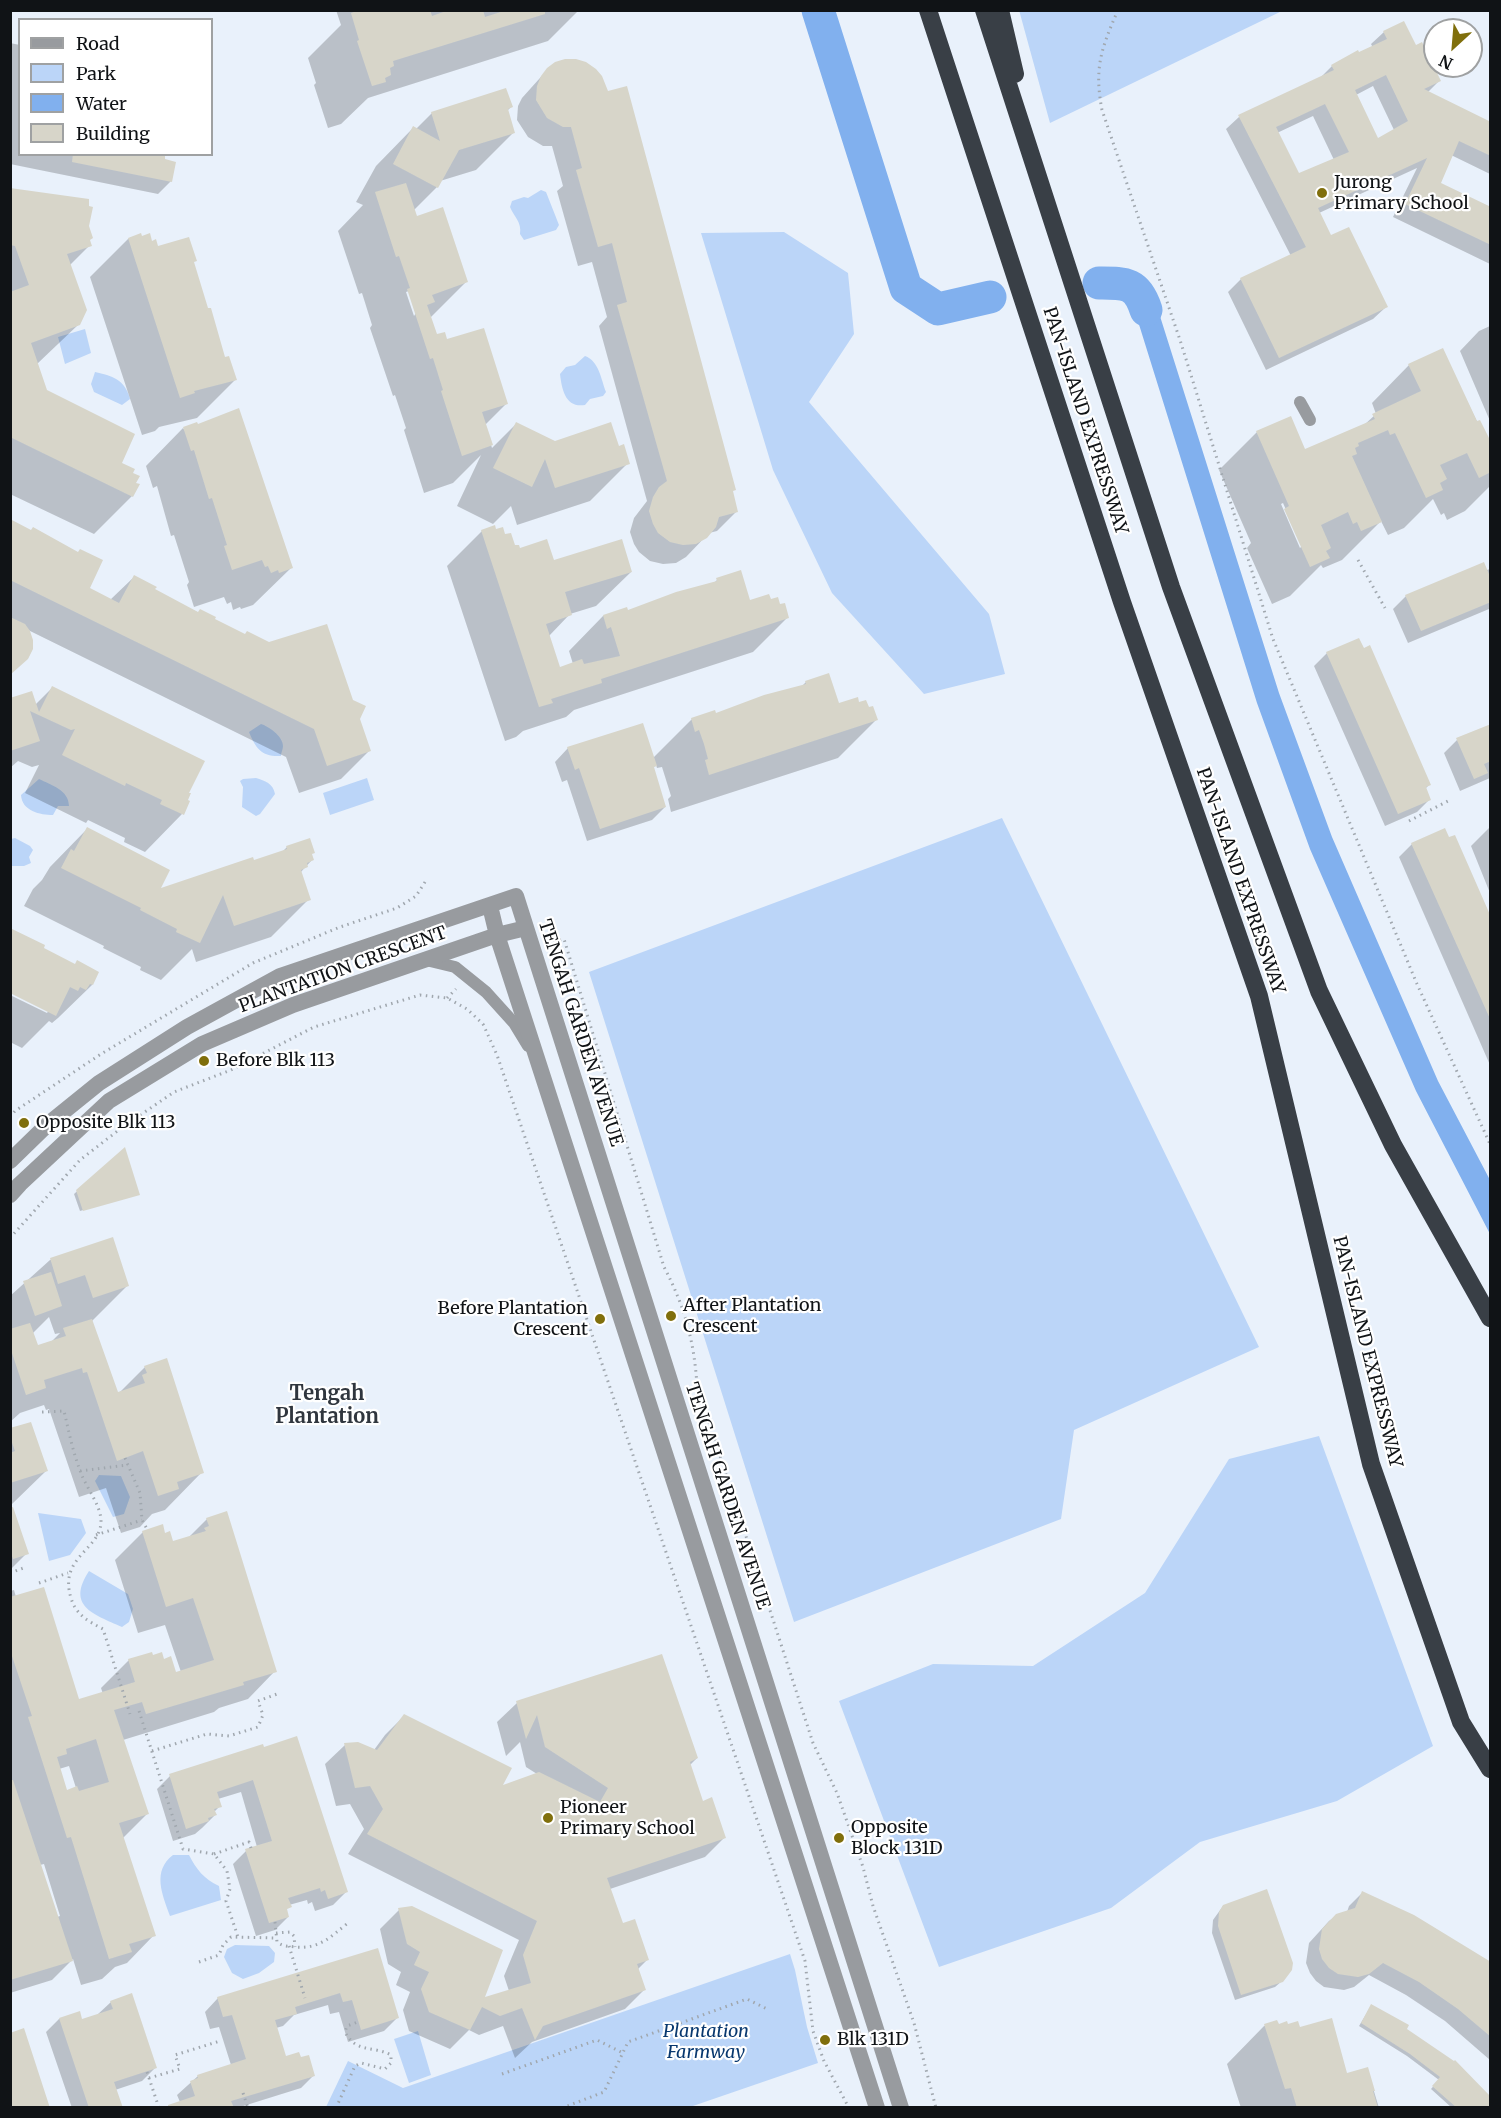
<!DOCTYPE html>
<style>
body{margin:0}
#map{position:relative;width:1501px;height:2118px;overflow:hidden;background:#e9f1fb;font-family:Merriweather,serif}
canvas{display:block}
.frame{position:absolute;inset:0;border:12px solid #101316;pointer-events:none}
.legend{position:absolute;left:18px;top:18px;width:195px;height:138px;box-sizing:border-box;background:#fff;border:2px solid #9fa1a2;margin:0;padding:8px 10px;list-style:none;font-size:18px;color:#101316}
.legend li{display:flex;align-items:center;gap:12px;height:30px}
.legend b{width:30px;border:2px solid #9fa1a2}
.north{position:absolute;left:1423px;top:18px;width:60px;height:60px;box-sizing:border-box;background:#fff;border:2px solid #9fa1a2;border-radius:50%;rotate:206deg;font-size:16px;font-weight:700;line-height:24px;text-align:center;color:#101316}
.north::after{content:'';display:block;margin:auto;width:21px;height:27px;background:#806f0c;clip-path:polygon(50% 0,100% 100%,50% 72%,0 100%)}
</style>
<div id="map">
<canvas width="1501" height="2118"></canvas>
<div class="frame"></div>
<ul class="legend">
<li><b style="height:8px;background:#989b9f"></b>Road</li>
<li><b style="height:16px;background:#bbd5f8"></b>Park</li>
<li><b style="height:16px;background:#81b0ee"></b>Water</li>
<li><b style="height:16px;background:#d7d5c9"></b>Building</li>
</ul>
<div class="north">N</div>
</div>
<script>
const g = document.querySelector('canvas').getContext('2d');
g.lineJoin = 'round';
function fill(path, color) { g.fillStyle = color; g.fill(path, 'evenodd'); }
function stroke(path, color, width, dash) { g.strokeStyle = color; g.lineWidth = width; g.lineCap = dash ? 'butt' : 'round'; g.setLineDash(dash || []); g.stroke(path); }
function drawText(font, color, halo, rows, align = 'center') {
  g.font = font + ' Merriweather,serif'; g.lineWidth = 4.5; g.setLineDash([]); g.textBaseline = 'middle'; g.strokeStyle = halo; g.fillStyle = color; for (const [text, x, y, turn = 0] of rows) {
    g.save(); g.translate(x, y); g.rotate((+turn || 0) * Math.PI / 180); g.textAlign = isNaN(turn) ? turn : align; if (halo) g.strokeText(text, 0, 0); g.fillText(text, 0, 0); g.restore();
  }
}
const green = new Path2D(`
 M1019,10H1282V11L1050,123Z
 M541,190L546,192L559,225L556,230L524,240L520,234C522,222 514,217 510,207L512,201L524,197L528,198Z
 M784,232L848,273L854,334L809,402L989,614L1005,674L924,694L832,593L773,470L701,233Z
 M85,329L91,353L65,364L58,337Z
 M585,356C599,361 601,379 606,392L603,396L590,399L585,405C566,408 562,391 560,374L566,367L575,365Z
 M95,372C112,376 125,379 130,399L122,405L94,392L91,384Z
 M261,724C268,726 283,736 283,746C283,749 281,753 281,756C262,757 256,749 249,732Z
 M256,778C265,781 273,783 275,794L260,814L256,816L242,807L243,787L240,781L243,779Z
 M367,778L374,800L330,815L323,793Z
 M39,779C51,785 69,790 69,806H58L53,815C40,815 22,811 21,795Z
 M1002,818L1259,1347L1074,1430L1061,1519L794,1622L589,972Z
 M15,838L30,846L33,850L29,857L31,863L24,866H11V839Z
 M1319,1436L1433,1746L1337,1801L1200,1842L1111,1908L939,1967L839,1701L933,1664L1033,1666L1145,1593L1229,1459Z
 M99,1475L121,1476L130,1497L124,1514L113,1517L95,1481Z
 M38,1513L81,1519L86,1533L70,1555L49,1561Z
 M89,1571L128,1594L133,1609L129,1622L122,1627C93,1614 66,1606 89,1571Z
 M173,1855H189C196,1869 204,1879 219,1886L221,1900L170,1916C162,1894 152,1871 173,1855Z
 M235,1945L269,1946L275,1953L274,1962L259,1973L243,1979L232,1973L224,1957L227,1949Z
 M790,1954L795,1970L807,2027L818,2063L690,2107H326L348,2061L403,2088Z
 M418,2031L431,2075L409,2083L394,2039Z`);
const water = new Path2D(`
 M1112,270C1131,271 1141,279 1153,294L1279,693L1332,837L1438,1081L1490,1180V1234L1416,1091L1310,849L1257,703L1132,302L1121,297Z`);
const shadow = new Path2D(`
 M336,10H579L548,41L368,98L341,124L328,128L314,85L316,83L308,58L341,25Z
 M1384,32L1415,47L1439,81L1427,93L1490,123V174L1451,155L1439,183L1490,208V264L1393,217L1417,168L1319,213L1331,237L1386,307L1373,319L1266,370L1228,292L1241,279L1291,256L1226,129L1239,117L1319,79L1332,66L1373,48L1371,44ZM1373,86L1394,130L1378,140L1356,95ZM1313,116L1334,160L1298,175L1277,133Z
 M10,43L20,45V154H166L162,160L171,181L158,194L10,164Z
 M548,69L731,492L737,511L717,531L709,533L686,557L676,563L663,564L650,561L639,552L634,544L630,532L634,518L647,501L599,326L607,317L592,262L578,266L557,191L563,186L552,146H543L528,137L517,120L518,106L522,98Z
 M511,107L507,111L514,132L476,170L440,181L437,187L414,210L416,217L466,282L430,318L436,336L446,341L506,404L485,425L492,448L516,424L555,443L618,448L628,463L590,501L517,525L511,506L493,524L457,506L481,455L453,483L424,493L404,430L406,428L395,395L393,396L370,328L372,325L362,293L359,294L338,231L363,205L356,202L376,166L413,128L416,129L432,113ZM409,291L416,313L414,316L406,292Z
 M10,189L88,226L90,245L70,265L79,324L37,364L46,391L120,463L132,496L94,534L10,494Z
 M140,235L157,248L192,263L224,359L235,380L197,418L159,427L155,431L142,435L90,277L128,239Z
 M1490,326V421L1460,351L1479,331Z
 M1442,350L1490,448V486L1465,511L1447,520L1444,513L1441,515L1433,499L1404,528L1388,535L1381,521L1342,560L1323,568L1321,565L1290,596L1272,604L1247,548L1251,543L1219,470L1257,432L1305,451L1363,426L1376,414L1372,403L1409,365ZM1283,503L1302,546L1300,548L1281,504Z
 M183,428L291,568L253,605L241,609L240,607L233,610L231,602L227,604L224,597L194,607L187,585L189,582L174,535L171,536L157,486L153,488L146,466Z
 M10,520L88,589L110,600L134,577L153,590L213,620L358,719L369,751L341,779L299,793L286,757L28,630L10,670Z
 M482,531L504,536L514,547L520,550L553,562L631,572L596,606L570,614L549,636L559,668L573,664L569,651L603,616L626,609L627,612L713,584L717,580L749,602L788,617L753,652L574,710L566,717L523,731L516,737L505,741L447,566Z
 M1490,569V611L1489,609L1408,643L1393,609L1406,596Z
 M1327,653L1429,785L1425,789L1430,799L1417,812L1385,826L1314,666Z
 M806,682L838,705L858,704L876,720L838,758L671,812L668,799L671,796L667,783L662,767L657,768L656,765L653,768L665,807L652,820L587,841L567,780L562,782L555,762L568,748L653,758L692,719L715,715L802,686Z
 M52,688L187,793L182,814L145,852L124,842L125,838L88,820L86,823L25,793L39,765L32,767L18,761L10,768V700L35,705Z
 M1490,725V778L1460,791L1444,753L1457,740Z
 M1490,827V893L1471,846Z
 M87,829L158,891L281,853L287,847L311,855L312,860L300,873L309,899L271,937L196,962L192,949L161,980L140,970L141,967L103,948L104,946L24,906L33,889L42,880L50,867Z
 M1412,844L1490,921V1065L1399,857Z
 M42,949L74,965L97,972L92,985L58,1018L52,1023L49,1021L22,1048L10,1042V995L47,1013L49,1010Z
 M124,1149L137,1194L80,1211L74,1194Z
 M112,1239L127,1286L92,1321L117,1395L145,1367L202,1472L165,1510L152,1514L140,1527L121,1533L106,1488L79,1497L49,1409L46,1410L44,1405L20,1413L10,1422V1296L50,1260ZM49,1317L55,1334L60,1333L50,1343L37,1347L32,1334Z
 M10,1430L46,1471L11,1505L27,1553L10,1570Z
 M207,1519L275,1671L248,1699L219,1708L214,1712L123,1740L148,1813L122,1839L154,1935L127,1963L115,1967L102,1979L81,1985L73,1959L52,1980L10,1993V1591L14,1590L16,1597L78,1701L103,1694L101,1688L129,1660L152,1657L163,1661L175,1674L181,1672L165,1625L138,1633L115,1560L143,1532L164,1535L172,1542L188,1538ZM69,1766L76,1788L66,1792L59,1769ZM44,1864L60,1916L57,1917L40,1865Z
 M517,1703L697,1758L690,1765L702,1803L725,1837L705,1857L610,1889L622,1925L647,1960L637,1970L644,1990L625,2009L532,2042L515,2058L503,2026L479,2035L469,2030L450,2049L409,2031L403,2010L410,1992L396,1985L401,1972L388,1964L380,1929L399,1910L482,1999L509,1991L504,1976L519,1940L348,1854L364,1829L350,1804L336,1806L325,1764L345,1745L374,1750L385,1735L404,1716L500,1788L537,1774L526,1767L520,1742L506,1756L497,1722Z
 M262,1746L346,1892L333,1905L315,1911L312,1902L308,1904L307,1900L289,1905L286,1911L288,1917L275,1930L256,1936L233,1864L246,1851L257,1847L241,1792L218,1799L220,1806L214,1812L215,1815L202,1828L195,1834L173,1841L157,1789L170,1776Z
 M1362,1893L1490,1965V2060L1445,2021L1406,1995L1369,1975L1354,1987L1344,1990L1324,1987L1316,1981L1310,1973L1306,1963L1309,1943L1329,1921L1337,1915L1347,1912L1349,1906Z
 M1223,1906L1282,1981L1275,1987L1235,2000L1212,1933L1213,1920Z
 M377,1950L397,2018L384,2031L348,2042L339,2012L330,2014L328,2005L294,2015L283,2026L276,2028L285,2058L314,2075L301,2088L237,2108H171L180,2102L177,2095L198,2076L231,2065L219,2027L210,2029L205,2012L218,1998Z
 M111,2002L155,2068L142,2081L115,2090L121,2108H72L46,2032L59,2019L81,2021L97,2015Z
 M1371,2006L1405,2030L1490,2108H1452L1431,2089L1439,2080L1407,2056L1359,2026Z
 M1277,2022L1278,2025L1299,2029L1346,2075L1367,2068L1379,2108H1241L1227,2064L1264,2026Z`);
const river = new Path2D(`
 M818,10L906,288L938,309L990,297
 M1099,283C1125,283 1137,282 1146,310`);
const building = new Path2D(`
 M359,10H430L432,16L449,10H483L485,17L507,10H545V14L393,61L394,66L390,68L391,75L385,78L386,82L372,86L357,41L359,40L351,13Z
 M1404,21L1416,45L1422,42L1441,81L1424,89L1491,122V156L1459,141L1441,183L1491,207V245L1405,204L1427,158L1318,208L1331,235L1349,227L1388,307L1279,358L1240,278L1306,247L1238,115L1334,70L1331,65L1358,50L1359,52L1387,39L1383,31ZM1386,75L1408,121L1378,138L1355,90ZM1325,104L1349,152L1299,173L1276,127Z
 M565,59H576L586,62L596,69L602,76L608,91L627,86L736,490L733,491L738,512L719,517L716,527L707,538L696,544L683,545L670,542L658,533L653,524L649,511L653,497L659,487L667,481L617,305L627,302L612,243L598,247L576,170L582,168L571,127H563L547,118L536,100L537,86L541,76L547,68L555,62Z
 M506,88L513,107L508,109L515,133L459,150L438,188L393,164L413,126L440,141L431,112Z
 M73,154H165V159L176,162L172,182L72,162Z
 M406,183L417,216L443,207L468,282L432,295L435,302L427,305L437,334L445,332L447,339L484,328L508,404L482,412L493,445L462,456L441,391L443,390L433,358L430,359L407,289L410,288L399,256L396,257L375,192Z
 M10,188L89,199V206L93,207L89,226L93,238L90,240L92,246L67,254L87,310L80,325L31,343L47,390L135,434L122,463L135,469L133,473L140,476L136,483L140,484L133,497L10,437V292L29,285L15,246L10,245Z
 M141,233L142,236L150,233L152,241L156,239L158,246L189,237L197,261L194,262L208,308H211L225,357L229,356L237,380L194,391L195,393L180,398L128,238Z
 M1443,348L1477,421L1480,420L1491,442V472L1479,478L1467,453L1440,465L1447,479L1440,483L1443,490L1426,498L1395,433L1390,435L1388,430L1358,443L1359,446L1355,448L1357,454L1352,456L1382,522L1361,531L1357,522L1353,524L1348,512L1321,525L1331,548L1326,551L1330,558L1310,567L1284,509L1289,506L1256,431L1291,416L1305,449L1375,419L1372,414L1421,391L1408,364Z
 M239,408L293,568L279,573L278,570L271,573L268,566L265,567L262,560L232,570L224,546L227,545L212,498L209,499L194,450L191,451L183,427L197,422L198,424Z
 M516,422L555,441L611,422L619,446L624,444L630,464L555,488L545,459L532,487L493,468Z
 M10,519L31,530L33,527L78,552L80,549L103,560L90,588L119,603L134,575L157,587L155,589L198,612L200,609L216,617L215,619L245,634L247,631L269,642L327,624L353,700L366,706L360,719L371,751L327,766L314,729L10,580Z
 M495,525L496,529L503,527L505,534L511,533L515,545H519L520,548L547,539L554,560L622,539L632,572L565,592L572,615L546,624L560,667L582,659L584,664L620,656L611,627L607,629L603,615L627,607L628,610L676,592L717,581L716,578L741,570L750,600L769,594L771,599L778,597L780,604L785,603L789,618L601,679L602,683L551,699L553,703L539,707L481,530Z
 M1484,562L1491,579V602L1421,631L1405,595Z
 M10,617L25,624L30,631L33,640V649L28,659L10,675Z
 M1359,638L1364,648L1370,645L1431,785L1426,787L1431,800L1398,814L1326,652Z
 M829,673L839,703L858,697L859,702L866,700L869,707L873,706L878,720L709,775L705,760L708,759L704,744L699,730L695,732L691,718L715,710L716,713L764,695L806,684L805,681Z
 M52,686L205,761L189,793H191L188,800L190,801L184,815L160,804L162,800L126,783L125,786L62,755L75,729L71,730L30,711L40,741L10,751V698L32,691L39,712Z
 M643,723L657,766L654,767L666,807L600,829L579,768L575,770L567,747Z
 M1491,724V761L1484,764L1488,773L1474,779L1456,738Z
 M87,827L170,870L161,888L253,857L254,860L287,849L286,846L310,838L315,853L312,854L314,860L307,863L308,867L301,870L311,900L234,926L223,895L200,943L176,932L177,929L140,910L141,908L61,868L71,849L74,851Z
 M1445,828L1449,837L1455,835L1491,917V1021L1411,843Z
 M10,928L45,945L44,948L75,964L77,960L99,972L93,985L90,984L86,990L80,987L78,991L70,987L56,1016L10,993Z
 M125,1147L140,1195L83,1211L76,1190Z
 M113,1237L129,1286L93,1298L85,1275L58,1284L50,1258Z
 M51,1272L62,1306L35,1316L23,1281Z
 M92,1319L118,1392L145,1383L142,1375L147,1373L144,1366L167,1358L204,1473L177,1482L179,1489L158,1496L143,1451L117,1461L87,1372L83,1373L82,1368L44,1380L46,1388L26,1395L10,1347V1329L30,1323L38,1345L66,1336L63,1328Z
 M31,1422L48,1471L10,1483V1453L15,1451L10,1437V1428Z
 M13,1507L29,1554L13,1559L10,1550V1508Z
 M227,1511L277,1672L243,1682L244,1685L146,1714L142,1702L114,1710L149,1814L119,1823L156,1936L129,1944L132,1952L109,1959L71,1837L67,1838L28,1717L32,1716L10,1650V1597L44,1587L79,1699L135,1682L128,1659L152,1652L153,1655L162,1652L164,1659L171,1656L176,1672L214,1660L193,1598L166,1607L142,1531L163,1524L165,1533L170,1531L173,1541L206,1531L204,1528L209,1526L206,1518ZM96,1739L109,1782L79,1791L77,1786L67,1790L57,1757L67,1754L66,1749Z
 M662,1654L698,1758L690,1762L703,1801L712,1797L726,1838L607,1878L623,1923L635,1919L649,1960L637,1964L646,1990L543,2026L535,2040L522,2008L500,2016L482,2007L470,2030L429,2012L421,1989L429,1972L414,1965L420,1952L407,1944L398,1908L412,1906L503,1950L485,1997L531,1983L523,1955L537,1921L367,1834L383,1809L370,1786L355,1788L344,1743L358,1742L377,1750L404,1714L512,1768L503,1785L539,1772L600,1802L608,1788L545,1747L537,1715L526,1739L516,1701Z
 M297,1736L348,1892L328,1899L325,1890L321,1892L320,1888L288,1898L292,1907L287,1909L289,1917L269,1923L245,1849L272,1841L253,1780L217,1792L222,1807L214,1809L217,1815L208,1818L209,1821L186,1829L169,1774L263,1744L264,1747Z
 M10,1780H13L73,1961L10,1980Z
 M1267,1889L1293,1963L1292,1970L1283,1982L1241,1995L1218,1926L1219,1912L1223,1905Z
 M1362,1891L1414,1915L1491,1962V2037L1458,2009L1419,1982L1383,1963L1369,1974L1358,1977L1338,1974L1329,1968L1322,1959L1319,1949L1322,1929L1336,1914L1355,1908Z
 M378,1948L399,2018L361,2030L352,2000L343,2002L340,1993L295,2007L297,2014L275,2020L286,2056L299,2052L301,2057L309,2055L315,2076L231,2101L234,2108H168V2105L195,2096L190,2081L198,2078L197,2075L246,2059L232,2015L223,2017L217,1997Z
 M132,1993L157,2068L114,2082L123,2108H89L59,2018L80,2011L82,2019L113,2009L110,2001Z
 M1371,2004L1409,2025L1407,2029L1454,2061L1455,2060L1491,2097V2108H1457L1432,2086L1440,2077L1410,2054L1361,2023Z
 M1332,2018L1347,2073L1368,2067L1375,2091H1373L1378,2108H1297L1291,2088L1285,2089L1264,2024L1277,2020L1279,2024L1287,2021L1288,2024L1298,2021L1300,2027Z
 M24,2028L50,2108H10V2033Z`);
const path = new Path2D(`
 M1118,10C1101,49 1094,68 1102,110L1181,343L1273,639L1417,984L1490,1144
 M1489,10L1490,12
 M1358,560L1385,608
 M1409,821L1448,801
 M548,943L564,939L664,1267C685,1307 694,1341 697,1385L813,1743L837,1793L863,1867L873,1906L914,2023L936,2108
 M447,998L456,989
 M10,1117L15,1111L101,1054L253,963L340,927L397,908L416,896L427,879
 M10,1238L80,1160L120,1129L174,1092L231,1070L314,1027L420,995L447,998L467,1009L483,1024L497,1055L805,1961L813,2031L824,2061L849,2108
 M42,1412L64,1411C69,1432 73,1453 81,1473C87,1489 100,1504 101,1520C102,1550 58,1556 71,1598C76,1615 88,1621 103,1629L130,1714
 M125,1458L140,1493L142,1520L147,1529
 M80,1471L128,1465
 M96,1535L142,1520
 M10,1573L26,1567
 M39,1583L68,1573
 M139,1711L183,1849L214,1854L227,1871L230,1889L226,1901L238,1937
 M152,1751L207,1734L229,1736L258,1727L263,1715L258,1701L277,1694
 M214,1854L249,1842L251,1848
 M275,1922L277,1942C283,1947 289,1946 296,1947C320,1949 330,1937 348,1923
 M276,1933L290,1932L294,1936L295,1947
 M289,1946L305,1998
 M199,1962L219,1955L223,1945L231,1937L277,1938
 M147,2072L159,2108
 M502,2074L597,2040L623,2053
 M149,2078L180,2069L175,2055L220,2041
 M243,2093L248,2108
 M336,2108L355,2066L361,2063L385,2069L391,2063V2055C372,2045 357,2054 345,2032L347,2026L358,2022
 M562,2108L604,2092L628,2042L747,1999L767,2009`);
const service = new Path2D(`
 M1300,402L1310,420
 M426,960L455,967L486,992L514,1023L528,1046`);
const minor = new Path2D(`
 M490,906L497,935L877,2108
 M10,1161L47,1125L99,1083L187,1027L280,976L516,896L901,2108
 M10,1195L20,1184L109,1101L202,1044L293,1005L497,935L526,928`);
const motorway = new Path2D(`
 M928,10L1122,602L1259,996L1371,1464L1461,1722L1490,1769
 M984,10L1171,587L1319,991L1393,1145L1490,1318
 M1000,10L1015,74`);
const markers = [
 [1322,193,6,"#806f0c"],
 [204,1061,6,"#806f0c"],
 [24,1123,6,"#806f0c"],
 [671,1316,6,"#806f0c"],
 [600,1319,6,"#806f0c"],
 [548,1818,6,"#806f0c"],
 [839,1838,6,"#806f0c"],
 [825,2040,6,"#806f0c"]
];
const poiNames = [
 ["Jurong",1334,183],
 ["Primary School",1334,204],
 ["Before Blk 113",216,1061],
 ["Opposite Blk 113",36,1123],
 ["After Plantation",683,1306],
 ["Crescent",683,1327],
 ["Before Plantation",588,1309,"right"],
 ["Crescent",588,1330,"right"],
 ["Pioneer",560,1808],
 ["Primary School",560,1829],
 ["Opposite",851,1828],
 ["Block 131D",851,1849],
 ["Blk 131D",837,2040]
];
const streetNames = [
 ["PAN-ISLAND EXPRESSWAY",1085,421,72],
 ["PAN-ISLAND EXPRESSWAY",1240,881,71],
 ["PLANTATION CRESCENT",343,970,-20],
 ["TENGAH GARDEN AVENUE",580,1033,72],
 ["PAN-ISLAND EXPRESSWAY",1367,1352,76],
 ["TENGAH GARDEN AVENUE",727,1496,72]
];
const parkNames = [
 ["Plantation",706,2032],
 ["Farmway",706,2053]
];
const neighbourhoodNames = [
 ["Tengah",327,1394],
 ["Plantation",327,1417]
];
fill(green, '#bbd5f8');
fill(water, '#81b0ee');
fill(shadow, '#0003');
stroke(river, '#81b0ee', 33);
fill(building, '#d7d5c9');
stroke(path, '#a0a7ae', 3, [1.5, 4.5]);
stroke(service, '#989b9f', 12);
stroke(minor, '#989b9f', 16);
stroke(motorway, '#393f46', 18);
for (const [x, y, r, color] of markers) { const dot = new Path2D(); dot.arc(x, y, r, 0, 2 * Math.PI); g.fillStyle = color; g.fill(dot); stroke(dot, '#fff', 2); }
drawText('18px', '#101316', '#fff', poiNames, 'left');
drawText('18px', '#101316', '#fff', streetNames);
drawText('italic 18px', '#08386f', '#fff', parkNames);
drawText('bold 20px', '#30363e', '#fff', neighbourhoodNames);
</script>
